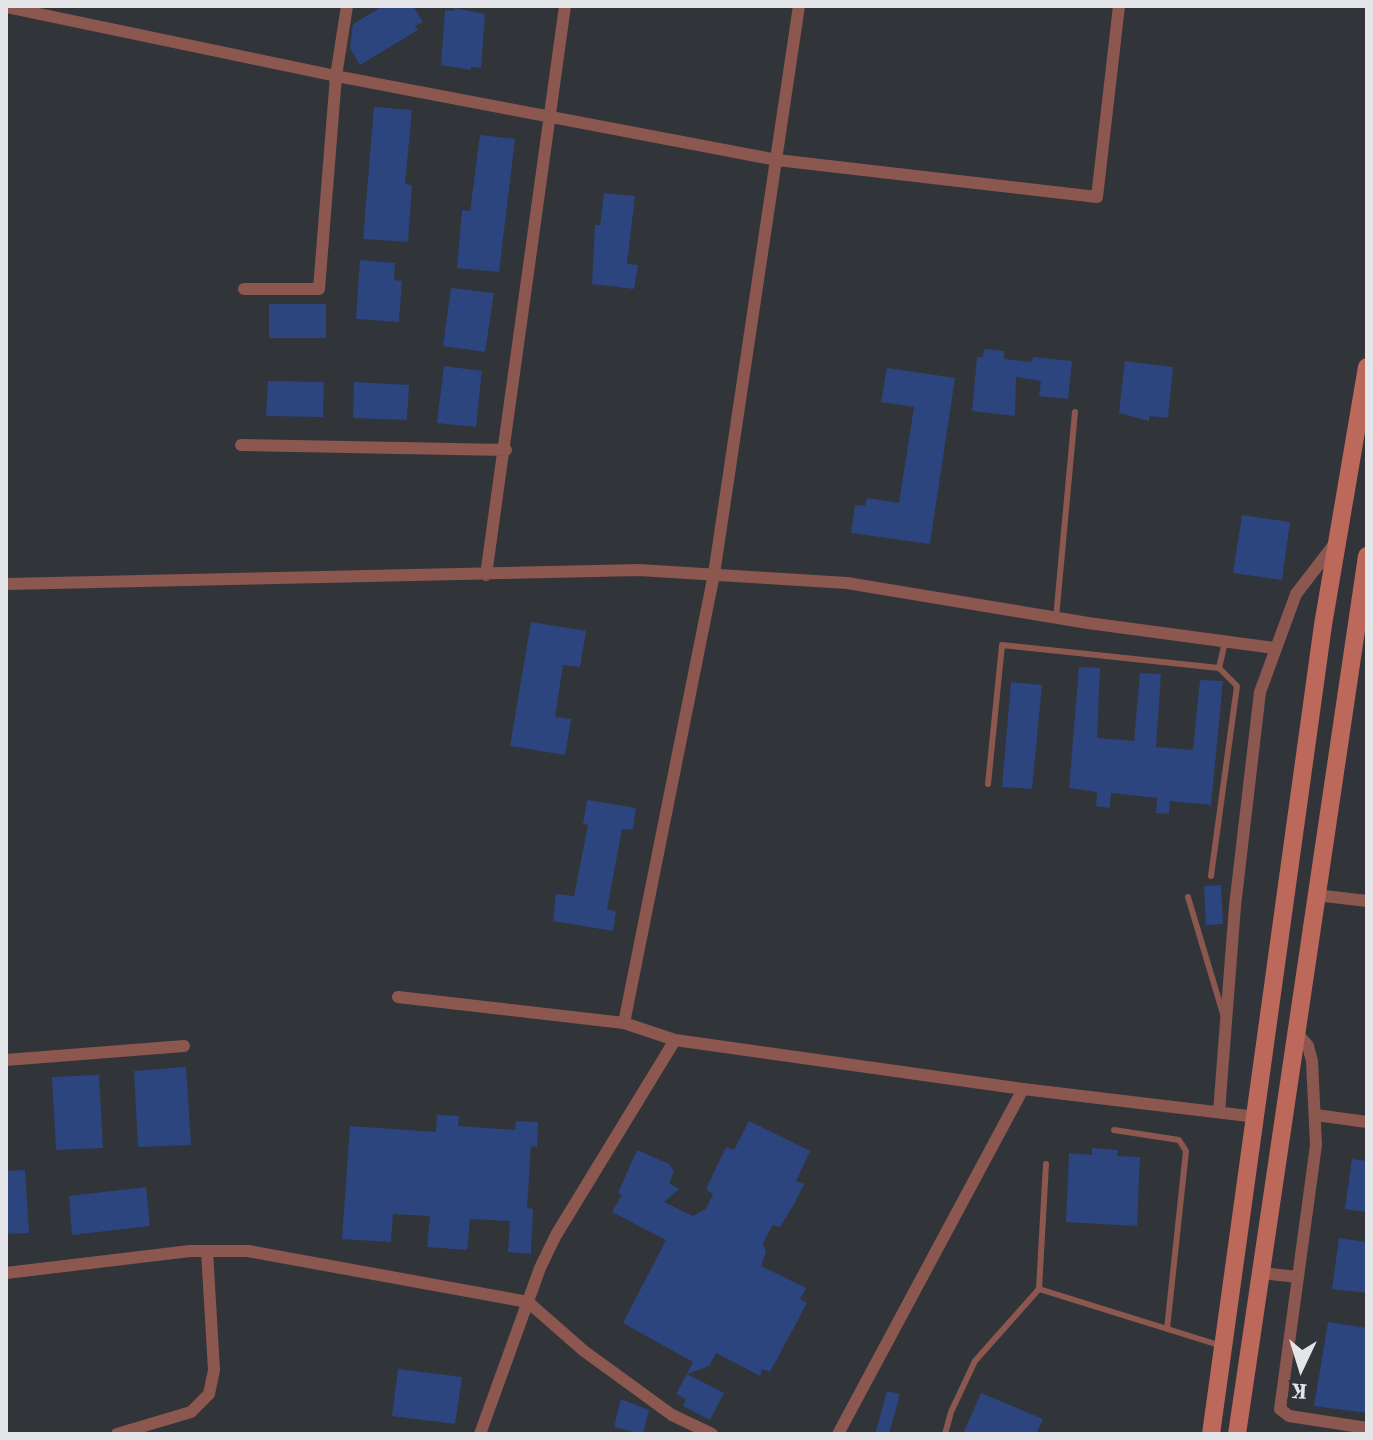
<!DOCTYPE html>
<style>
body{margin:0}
#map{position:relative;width:1373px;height:1440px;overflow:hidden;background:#313439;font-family:"Source Serif 4",serif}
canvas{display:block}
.frame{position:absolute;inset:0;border:8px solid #e3e5e8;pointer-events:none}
.north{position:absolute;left:1261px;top:1328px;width:80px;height:80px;-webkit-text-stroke:6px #313439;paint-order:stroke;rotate:184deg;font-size:22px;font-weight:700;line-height:32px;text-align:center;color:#e3e5e8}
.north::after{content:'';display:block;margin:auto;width:28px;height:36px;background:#e3e5e8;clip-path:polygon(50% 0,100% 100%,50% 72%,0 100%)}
</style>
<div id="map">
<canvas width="1373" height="1440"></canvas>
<div class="frame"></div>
<div class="north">K</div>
</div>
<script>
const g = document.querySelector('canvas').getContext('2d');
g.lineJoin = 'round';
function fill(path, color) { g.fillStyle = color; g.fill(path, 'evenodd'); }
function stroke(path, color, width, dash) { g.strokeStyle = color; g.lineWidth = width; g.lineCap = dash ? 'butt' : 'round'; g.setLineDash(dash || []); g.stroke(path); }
const building = new Path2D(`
 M383,6H413L423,22L415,26L418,30L360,65L350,48L353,24Z
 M454,8L485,14L481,68L471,67V70L441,65L445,10L454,11Z
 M374,107L412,110L405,184L412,185L408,242L363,239Z
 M480,135L515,139L499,272L457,268L462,210L470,211Z
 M604,193L635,196L627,264L638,265L634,289L592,284L595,225H600Z
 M360,260L395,263L394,280L402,281L399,322L356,319Z
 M451,288L494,293L485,352L443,346Z
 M269,304H326V338H269Z
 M984,349L1004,351V359L1032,362L1033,357L1072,361L1068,399L1039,396L1041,381L1016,377L1015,416L972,411L977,357H983Z
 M1125,361L1173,367L1168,418L1149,416V421L1119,413Z
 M444,366L482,371L476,427L437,423Z
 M887,368L955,378L930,544L851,533L855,505L865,506L867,498L899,503L914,407L881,402Z
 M268,381L324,382L323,417L266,416Z
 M354,382L409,385L407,420L353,418Z
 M1242,515L1290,522L1282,580L1233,573Z
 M531,622L586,631L580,667L563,665L555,717L571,719L565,755L510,746Z
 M1079,667L1100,668L1097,738L1134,741L1140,673L1161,674L1156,747L1193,750L1200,680L1223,681L1211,805L1170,801L1169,814L1156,813L1157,798L1111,793L1110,808L1096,806L1097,792L1069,788Z
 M1011,682L1042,685L1032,789L1002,787Z
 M587,800L636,808L633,830L622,829L607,909L616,912L613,931L553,921L556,894L574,896L588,825L583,824Z
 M1221,885L1223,924L1206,925L1204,886Z
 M186,1067L191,1145L138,1147L134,1071Z
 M99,1075L103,1148L56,1150L52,1077Z
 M437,1115L459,1116L458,1126L515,1130L516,1121L538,1122L537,1147L531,1146L527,1208L533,1209L531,1254L508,1252L510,1221L470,1219L467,1250L427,1247L430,1216L393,1214L391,1242L342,1239L350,1126L436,1132Z
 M749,1121L810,1151L796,1181L804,1184L794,1204L780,1227L773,1225L763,1243L766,1252L761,1266L806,1288L800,1299L807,1303L770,1372L762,1369L760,1376L716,1353L709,1366L687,1374L724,1393L710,1420L683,1406L686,1399L676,1394L693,1362L623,1323L666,1240L612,1212L622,1195L618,1193L637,1150L669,1164L674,1172L669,1183L679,1189L664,1202L693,1216L706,1209L713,1194L706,1189L726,1147L734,1150Z
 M1092,1148L1118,1150L1117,1156L1140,1157L1137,1226L1066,1222L1069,1153L1092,1155Z
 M1352,1159L1367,1161V1212L1345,1209Z
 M25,1170L29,1233L6,1234V1171Z
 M146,1187L150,1226L72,1235L69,1196Z
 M1339,1238L1367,1242V1293L1332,1289Z
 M1328,1322L1367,1328V1413L1314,1406Z
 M398,1369L462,1377L455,1424L392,1416Z
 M887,1391L900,1394L889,1434H875Z
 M981,1393L1043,1419L1036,1434H963Z
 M621,1399L649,1410L643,1434L614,1427Z`);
const service = new Path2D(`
 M1056,618L1075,412
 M988,784L1002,645L1219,668
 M1211,876L1237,686L1219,668L1225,642
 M1188,897L1223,1014
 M1114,1130L1179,1140L1186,1151L1167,1329
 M1039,1289L1222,1346
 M945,1434L951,1412L975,1361L1039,1289L1046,1164`);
const minor = new Path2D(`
 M6,7L336,76L777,160L1097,197L1119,6
 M244,289H319L336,76L347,6
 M241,445L506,450
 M486,575L565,6
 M6,584L639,570L847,583L1088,623L1274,648
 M1316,895L1367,901
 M398,997L624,1023L675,1040L1023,1089L1257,1117
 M624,1023L714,574L799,6
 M1296,1032L1308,1046L1312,1061L1316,1145L1280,1409L1289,1416L1367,1428
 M6,1060L184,1046
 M1219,1112L1235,906L1260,692L1296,594L1336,542
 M1316,1115L1367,1122
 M6,1273L190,1251H248L528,1302L584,1351L672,1415L712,1434
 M1261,1273L1298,1277
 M117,1434L191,1412L209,1394L214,1370L207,1251
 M480,1434L540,1268L556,1235L675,1040
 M838,1434L1023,1089`);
const secondary = new Path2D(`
 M1211,1434L1323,625L1367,367
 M1237,1434L1367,556`);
fill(building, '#2c457e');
stroke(service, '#8c574f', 6);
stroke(minor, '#8c574f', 12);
stroke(secondary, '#bc695c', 18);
</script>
